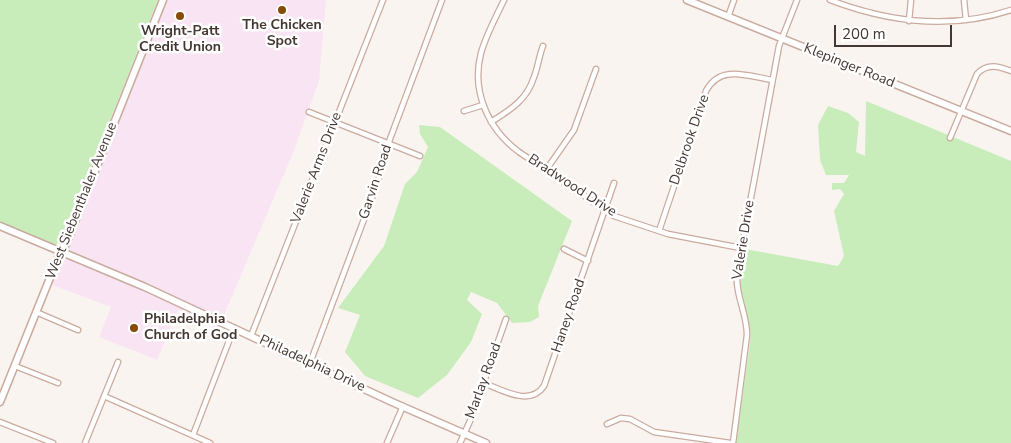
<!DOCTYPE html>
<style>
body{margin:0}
#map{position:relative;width:1011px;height:443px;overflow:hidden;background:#faf4f1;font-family:"Nunito Sans",sans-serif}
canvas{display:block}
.scale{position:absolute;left:834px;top:25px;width:118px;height:22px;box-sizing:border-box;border:2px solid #443732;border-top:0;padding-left:6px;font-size:15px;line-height:18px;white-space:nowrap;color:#443732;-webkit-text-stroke:4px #fff;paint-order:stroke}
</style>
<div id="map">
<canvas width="1011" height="443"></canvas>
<div class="scale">200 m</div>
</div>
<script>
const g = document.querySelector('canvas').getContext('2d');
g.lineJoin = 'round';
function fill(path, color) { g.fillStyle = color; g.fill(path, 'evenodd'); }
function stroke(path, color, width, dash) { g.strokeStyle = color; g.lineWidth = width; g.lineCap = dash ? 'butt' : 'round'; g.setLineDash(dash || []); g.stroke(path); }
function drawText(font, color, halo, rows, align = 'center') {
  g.font = font + ' "Nunito Sans",sans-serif'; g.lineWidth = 5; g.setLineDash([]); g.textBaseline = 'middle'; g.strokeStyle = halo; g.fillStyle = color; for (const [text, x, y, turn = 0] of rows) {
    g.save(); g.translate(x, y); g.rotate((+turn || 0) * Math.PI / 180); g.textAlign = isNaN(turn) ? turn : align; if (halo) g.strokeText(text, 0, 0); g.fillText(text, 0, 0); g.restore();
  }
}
const commercial = new Path2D(`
 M166,0H326L319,81L293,153L221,322L220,330L178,310L157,360L99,337L111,307L52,285Z`);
const green = new Path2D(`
 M0,0H158L62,241L55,245L0,222Z
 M866,101L1011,161V443H736L751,335L740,283L745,249L838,266L844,256L834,211L844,194L840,189L832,190V183H844L849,175H826L820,160L818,125L828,106L848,113L859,122L856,152L865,156Z
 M419,125L440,127L572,221L538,306L539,317L530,322L512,323L497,303L471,292L467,300L482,314L471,342L447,375L418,398L365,376L345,352L360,315L338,308L384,246L405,184L417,172L428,147L420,134Z`);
const street = new Path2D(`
 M504,0C496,17 486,35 481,53C471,91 488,129 519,152L614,216L668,234L741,248
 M830,0C888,22 951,30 1011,10
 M964,0L966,20
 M728,17L734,0
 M909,21L911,0
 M464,111L483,105
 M309,112L420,156
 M491,122C510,110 527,100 534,77C538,67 539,56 543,46
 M950,138L977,74C987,63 998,66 1011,71
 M546,170L574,130L596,69
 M659,231L706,91C720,64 748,76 772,80
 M564,249L588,261
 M36,312L78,330
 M251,336L383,0
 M310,363L378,182L384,155L442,0
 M15,366L58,383
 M484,383C502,390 530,407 544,386L614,183
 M104,396L210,443
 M0,422L53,443
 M607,424L621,418L630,419L654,432L730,443
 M193,435L234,328
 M85,443L118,362
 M387,443L403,406
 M460,443L470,421L506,319
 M733,443L747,335C747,313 735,295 737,273L779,46L797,0`);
const secondary = new Path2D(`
 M687,0L1011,131
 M0,226L145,287L392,402L486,443
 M0,402L58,258L66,244L163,0`);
const markers = [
 [282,10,5,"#864b05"],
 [180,16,5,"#864b05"],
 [134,328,5,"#864b05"]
];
const poiNames = [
 ["The Chicken",282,26],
 ["Spot",282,42],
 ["Wright-Patt",180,32],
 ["Credit Union",180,48],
 ["Philadelphia",144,320,"left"],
 ["Church of God",144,336,"left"]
];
const streetNames = [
 ["Klepinger Road",849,66,22],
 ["Delbrook Drive",690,140,-71],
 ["Valerie Arms Drive",317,168,-69],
 ["Garvin Road",376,182,-72],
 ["Bradwood Drive",572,186,33],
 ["West Siebenthaler Avenue",82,201,-68],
 ["Valerie Drive",744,240,-81],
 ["Haney Road",569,316,-71],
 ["Philadelphia Drive",312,364,25],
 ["Marlay Road",484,381,-70]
];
fill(commercial, '#f9e4f3');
fill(green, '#c8edbb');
stroke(street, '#caab9e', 7);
stroke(secondary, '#caab9e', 9);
stroke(street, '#fff', 4.5);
stroke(secondary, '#fff', 6);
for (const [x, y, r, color] of markers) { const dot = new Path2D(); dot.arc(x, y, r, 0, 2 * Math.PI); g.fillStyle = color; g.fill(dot); stroke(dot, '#fff', 2); }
drawText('bold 14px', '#443732', '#fff', poiNames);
drawText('14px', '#443732', '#fff', streetNames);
</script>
